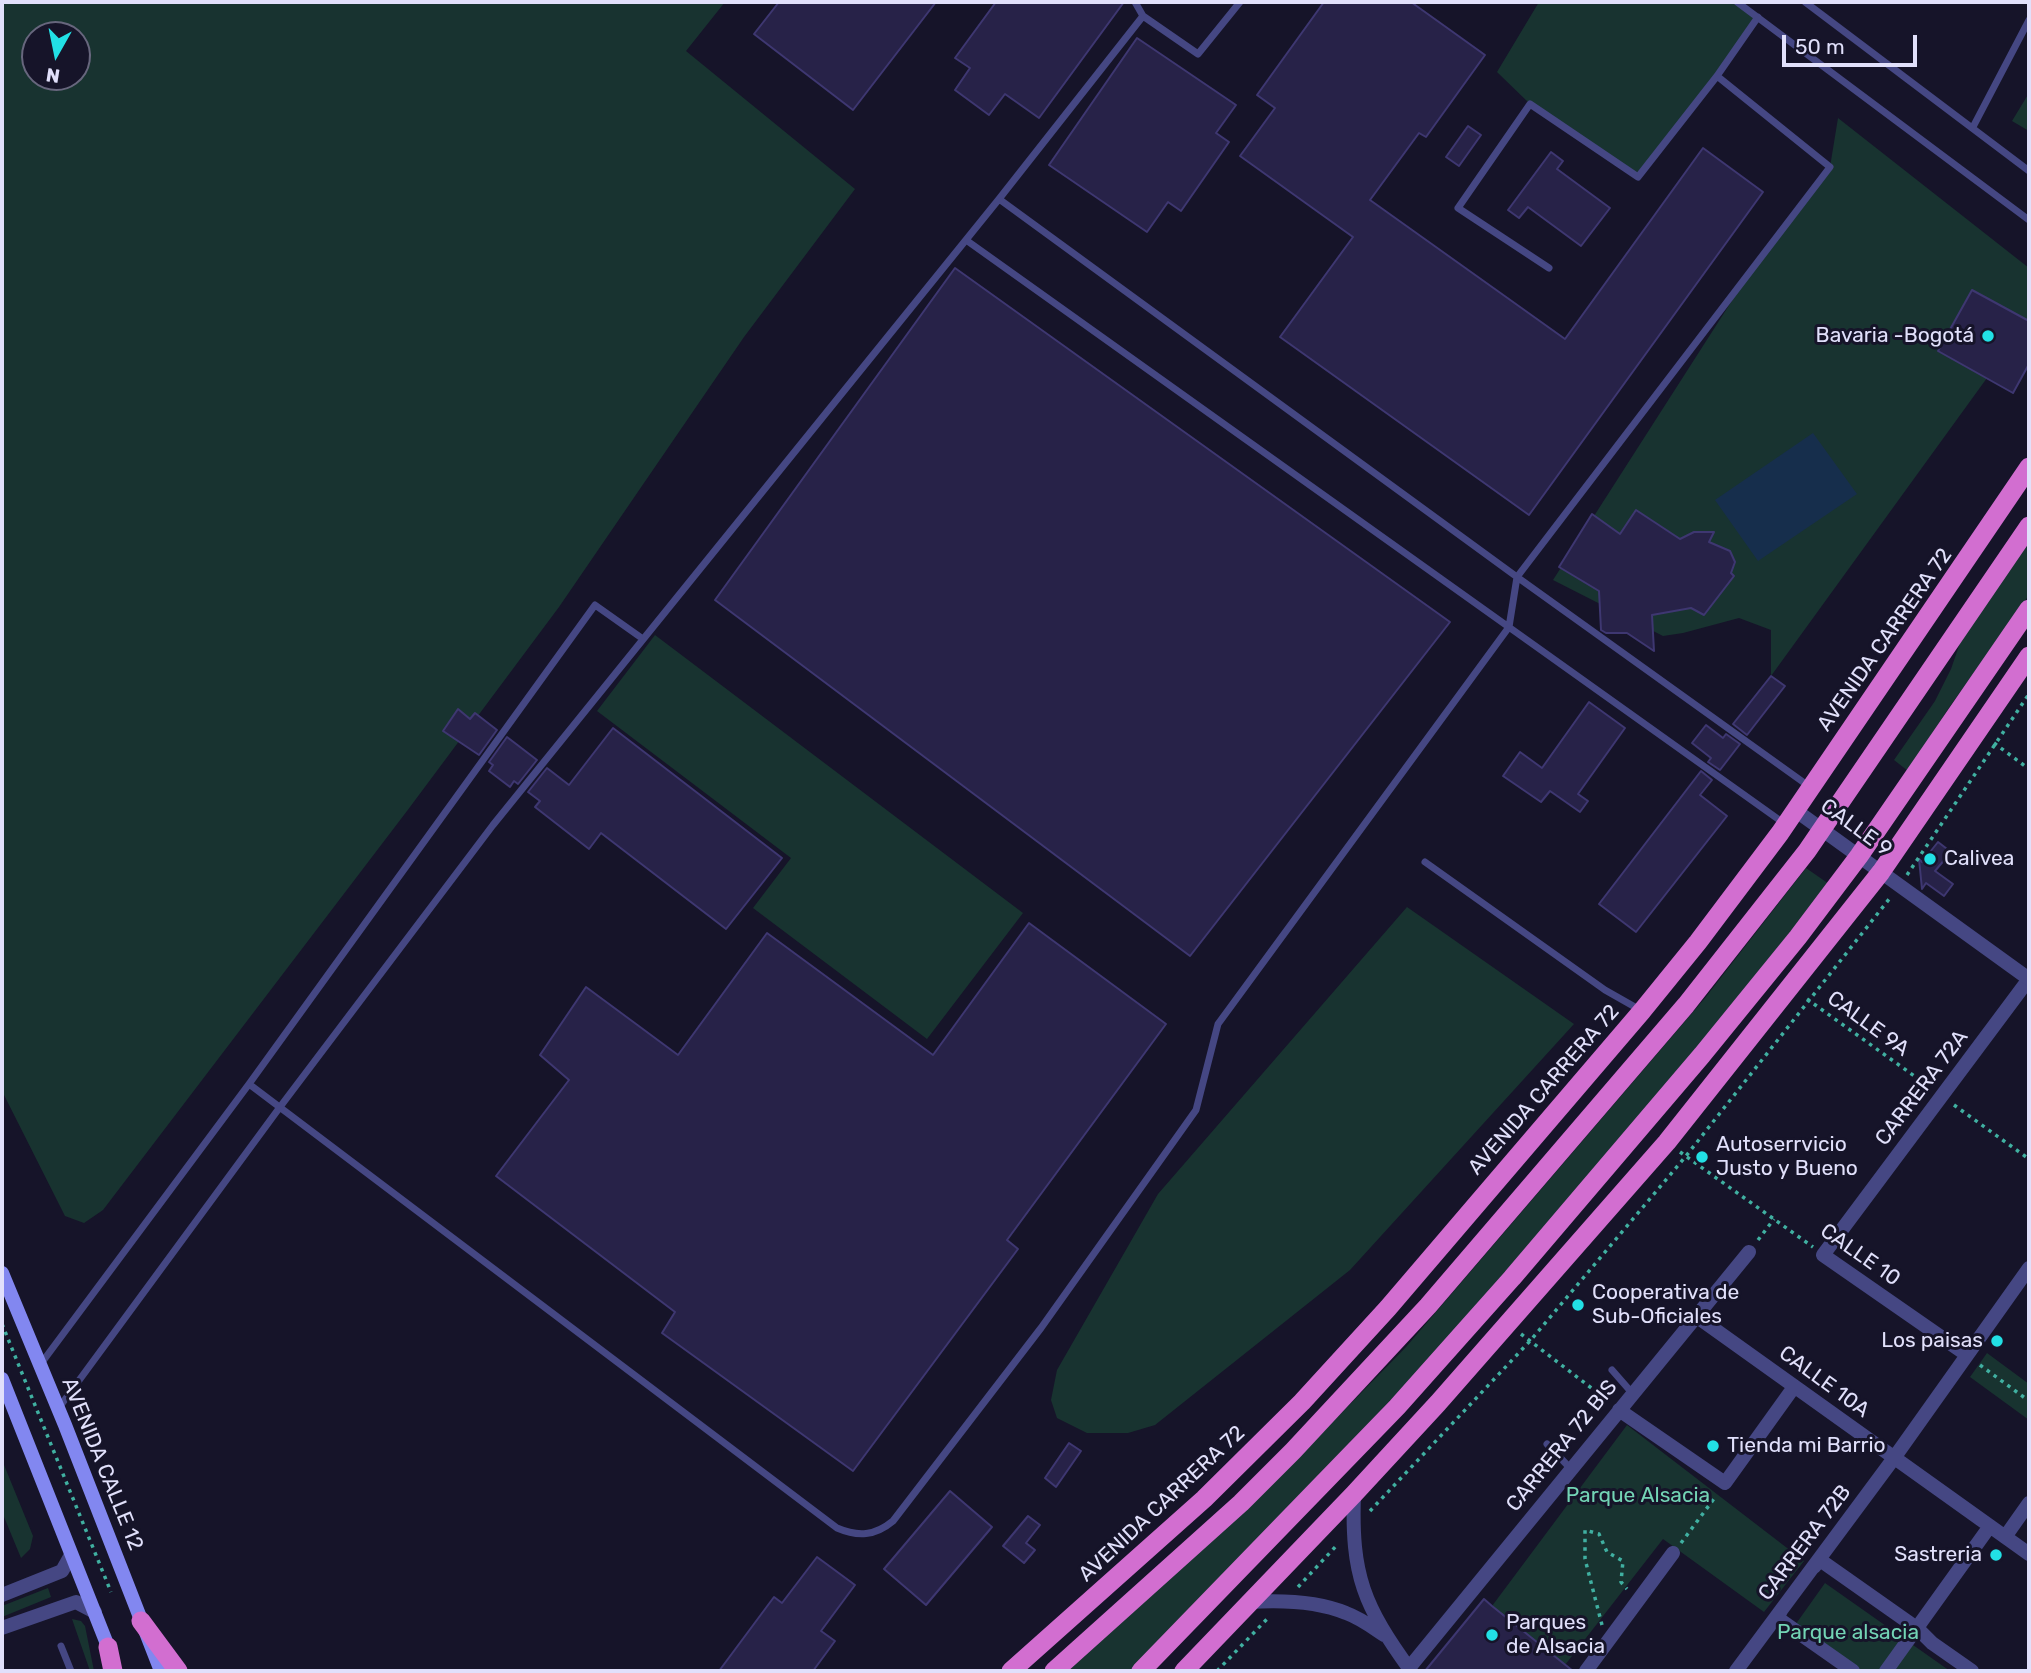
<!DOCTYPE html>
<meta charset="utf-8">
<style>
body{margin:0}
#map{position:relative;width:2031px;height:1673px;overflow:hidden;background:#161429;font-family:Rubik,sans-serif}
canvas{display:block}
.frame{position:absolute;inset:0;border:4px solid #e1e0fb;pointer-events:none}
.north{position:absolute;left:21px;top:21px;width:70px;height:70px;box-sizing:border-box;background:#161429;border:2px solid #67667d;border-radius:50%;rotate:189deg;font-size:19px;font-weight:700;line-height:28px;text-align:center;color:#e1e0fb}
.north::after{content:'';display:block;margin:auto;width:24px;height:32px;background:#22e0e5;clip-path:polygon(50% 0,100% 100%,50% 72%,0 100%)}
.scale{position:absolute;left:1782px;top:35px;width:135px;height:32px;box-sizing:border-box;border:4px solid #e1e0fb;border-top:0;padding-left:9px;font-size:21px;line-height:24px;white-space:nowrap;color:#e1e0fb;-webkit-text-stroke:5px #161429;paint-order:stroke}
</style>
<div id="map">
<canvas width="2031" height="1673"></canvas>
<div class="frame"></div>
<div class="north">N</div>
<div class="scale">50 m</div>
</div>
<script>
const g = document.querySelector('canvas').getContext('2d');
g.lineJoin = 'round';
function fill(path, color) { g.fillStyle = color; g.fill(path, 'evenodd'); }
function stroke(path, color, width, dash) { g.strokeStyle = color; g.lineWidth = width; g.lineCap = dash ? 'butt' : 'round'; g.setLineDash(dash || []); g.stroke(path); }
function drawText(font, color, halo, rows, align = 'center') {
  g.font = font + ' Rubik,sans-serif'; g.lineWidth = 6; g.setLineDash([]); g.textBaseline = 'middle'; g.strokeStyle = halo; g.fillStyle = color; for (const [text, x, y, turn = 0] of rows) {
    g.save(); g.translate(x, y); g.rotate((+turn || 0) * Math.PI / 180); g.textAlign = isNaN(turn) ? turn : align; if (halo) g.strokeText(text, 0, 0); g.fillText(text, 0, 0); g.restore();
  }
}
const green = new Path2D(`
 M2,2H725L686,51L855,189L744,337L559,607L407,811L103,1210L84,1223L65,1216L2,1091ZM35,35H77V77H35Z
 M1539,2H1737L1758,17L1638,177L1530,104L1497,72Z
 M2029,93V131L2012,121Z
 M1838,118L2029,268V320L1771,676V630L1739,618L1683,633L1663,636L1553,580L1751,271L1830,167Z
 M2029,541V595L1948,709L1908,771L1894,760L1935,701L1951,669L1960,643Z
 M655,635L1023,913L927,1039L753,908L791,858L597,711Z
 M1806,868L1829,884L1673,1078L1429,1360L1130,1671H1068L1271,1485L1406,1347L1705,998Z
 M1407,907L1574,1024L1350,1270L1155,1425L1128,1433H1087L1057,1418L1051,1400L1057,1370L1158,1194Z
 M1987,1353L2029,1384V1420L1970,1377Z
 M1627,1425L1804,1561L1764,1612L1663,1539L1565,1665L1492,1606Z
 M2,1460L33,1536L30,1549L21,1558L2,1512Z
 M1825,1583L1950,1671H1854L1793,1628Z
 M48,1588L51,1597L2,1617V1606Z
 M72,1619L81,1621L85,1626L94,1671H90Z`);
const water = new Path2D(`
 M1813,433L1857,494L1758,561L1715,500Z`);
const building = new Path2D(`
 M779,2H936L853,110L754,34Z
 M996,2H1124L1039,118L1005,94L989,115L955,90L970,68L955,58Z
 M1324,2H1411L1485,55L1426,137L1419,133L1370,200L1565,339L1703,148L1763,192L1529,515L1280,337L1353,237L1240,156L1275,108L1257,95Z
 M1137,38L1236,105L1216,133L1229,142L1181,211L1168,202L1147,232L1049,165Z
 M1468,126L1481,135L1459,166L1446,157Z
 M1551,152L1563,161L1557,169L1610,208L1581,246L1528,207L1519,218L1508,210Z
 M955,268L1450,622L1190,956L715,600Z
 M1972,290L2029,321V364L2013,393L1938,351Z
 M1636,510L1680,539L1694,532H1714L1709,542L1730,551L1735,562L1731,573L1734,576L1704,615L1691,608L1652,615L1654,651L1627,633H1606L1601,630L1599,591L1559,567L1592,514L1620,534Z
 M1771,676L1785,686L1747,735L1733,724Z
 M1589,702L1625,728L1578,794L1588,801L1580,812L1550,791L1541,802L1503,776L1520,752L1542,768Z
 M458,709L470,719L475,713L497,730L479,755L443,731Z
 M1706,725L1723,738L1726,734L1740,744L1720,770L1708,762L1711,758L1692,743Z
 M613,728L782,858L726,929L601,833L589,849L535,807L540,801L528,792L547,768L569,785Z
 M507,737L537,760L518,784L514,781L510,787L489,771L493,765L489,762Z
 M1701,771L1712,780L1700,795L1727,816L1636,932L1599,904Z
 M1938,842L1951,852L1935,871L1953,884L1944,896L1926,883L1922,889L1919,859L1922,862Z
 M1029,923L1166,1024L1007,1240L1018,1249L853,1471L662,1333L675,1312L496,1176L569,1080L540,1055L586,987L678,1055L767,933L933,1055Z
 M1069,1443L1081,1451L1056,1487L1045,1478Z
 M950,1491L992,1527L926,1605L884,1569Z
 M1028,1516L1040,1525L1026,1543L1035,1550L1024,1563L1003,1546Z
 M817,1557L855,1585L821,1631L835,1641L813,1671H719L774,1597L782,1603Z
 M1484,1599L1492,1606L1573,1671H1425Z`);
const path = new Path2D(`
 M1994,743L2029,769
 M1907,875L2029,694
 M1807,999L1931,1088
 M1954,1105L2029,1159
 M1680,1152L1813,1247
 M1758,1240L1774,1219
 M2,1324L111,1592
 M1521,1334L1607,1400
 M1980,1365L2029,1401
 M1370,1511L1530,1341L1686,1156L1890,898
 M1681,1543L1716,1496
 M1298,1587L1338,1544
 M1602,1625L1585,1559V1530L1599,1534L1607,1552L1623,1561L1621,1582L1627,1589
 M1217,1671L1268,1618`);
const service = new Path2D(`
 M1135,2L1143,16
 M1737,2L2029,220
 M1805,2L2029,171
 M1973,127L2029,20
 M999,199L1517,577L1810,787
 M966,240L1785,824
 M1549,268L1458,208L1530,104L1638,177L1717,76L1758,17
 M1425,862L1605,990L1642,1011
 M249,1084L837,1528C858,1537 875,1536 893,1521L1041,1328L1196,1110L1218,1024L1509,627L1517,577L1830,167L1717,76
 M40,1365L249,1084L595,605L643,639
 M1612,1370L1633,1394
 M58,1409L280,1107L493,825L999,199L1143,16L1198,54L1240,2
 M1547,1444L1571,1469
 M61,1646L71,1671`);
const minor = new Path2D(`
 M1696,1316L2029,1554
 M1967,1355L1823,1255L2029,979
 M1619,1410L1725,1483L1794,1387
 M1354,1494C1351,1576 1364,1606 1411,1671
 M2005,1537L2029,1503
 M1814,1567L1820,1560L1918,1629L1932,1643L1972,1671
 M1249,1602C1281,1600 1317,1601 1346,1613C1360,1618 1372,1627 1384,1635
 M1781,1611L1776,1617L1853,1671
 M1409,1668L1749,1252
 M1586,1671L1673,1553
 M1736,1671L1894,1458L2029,1268
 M1886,1671L1990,1526`);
const tertiary = new Path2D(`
 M1795,810L2029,979
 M2,1595L62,1571L71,1555
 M2,1628L76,1602L95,1612`);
const secondary = new Path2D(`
 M2,1273L65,1425L161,1671
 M2,1379L111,1654`);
const trunk = new Path2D(`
 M141,1621L178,1671
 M108,1647L113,1671
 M1011,1671L1204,1499L1302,1402L1388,1308L1642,1011L1698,942L1780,833L2029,467
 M1054,1671L1241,1503L1293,1451L1428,1306L1686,1005L1807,851L2029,526
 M1141,1671L1397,1407L1512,1278L1702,1055L1798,937L1859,856L2029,609
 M1184,1671L1354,1494L1438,1403L1667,1142L1881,872L2029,656`);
const markers = [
 [1988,336,7,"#22e0e5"],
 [1930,859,7,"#22e0e5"],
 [1702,1157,7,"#22e0e5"],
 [1578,1305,7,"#22e0e5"],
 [1997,1341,7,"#22e0e5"],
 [1713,1446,7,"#22e0e5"],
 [1996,1555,7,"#22e0e5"],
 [1492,1635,7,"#22e0e5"]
];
const poiNames = [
 ["Bavaria -Bogotá",1974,336,"right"],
 ["Calivea",1944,859],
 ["Autoserrvicio",1716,1145],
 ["Justo y Bueno",1716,1169],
 ["Cooperativa de",1592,1293],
 ["Sub-Oficiales",1592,1317],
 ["Los paisas",1983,1341,"right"],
 ["Tienda mi Barrio",1727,1446],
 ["Sastreria",1982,1555,"right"],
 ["Parques",1506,1623],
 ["de Alsacia",1506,1647]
];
const streetNames = [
 ["AVENIDA CARRERA 72",1885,640,-55],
 ["CALLE 9",1856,828,36],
 ["CALLE 9A",1868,1024,36],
 ["CARRERA 72A",1922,1088,-53],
 ["AVENIDA CARRERA 72",1544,1090,-49],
 ["CALLE 10",1860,1255,35],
 ["CALLE 10A",1824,1382,36],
 ["CARRERA 72 BIS",1562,1446,-51],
 ["AVENIDA CALLE 12",102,1464,68],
 ["AVENIDA CARRERA 72",1162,1504,-43],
 ["CARRERA 72B",1805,1543,-53]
];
const parkNames = [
 ["Parque Alsacia",1638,1496],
 ["Parque alsacia",1848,1633]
];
fill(green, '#183330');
fill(water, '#162e4c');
fill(building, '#272248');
stroke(building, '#3e3771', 2);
stroke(path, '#40b0a1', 3.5, [3.5, 5]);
stroke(service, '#454783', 7);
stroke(minor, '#454783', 14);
stroke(tertiary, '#454783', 14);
stroke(secondary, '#8287f0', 14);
stroke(trunk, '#d26ed0', 19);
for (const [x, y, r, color] of markers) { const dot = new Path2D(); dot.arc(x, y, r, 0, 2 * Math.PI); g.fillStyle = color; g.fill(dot); stroke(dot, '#161429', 2.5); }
drawText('21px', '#e1e0fb', '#161429', poiNames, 'left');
drawText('21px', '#e1e0fb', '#161429', streetNames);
drawText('21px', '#73d4b5', '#161429', parkNames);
</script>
